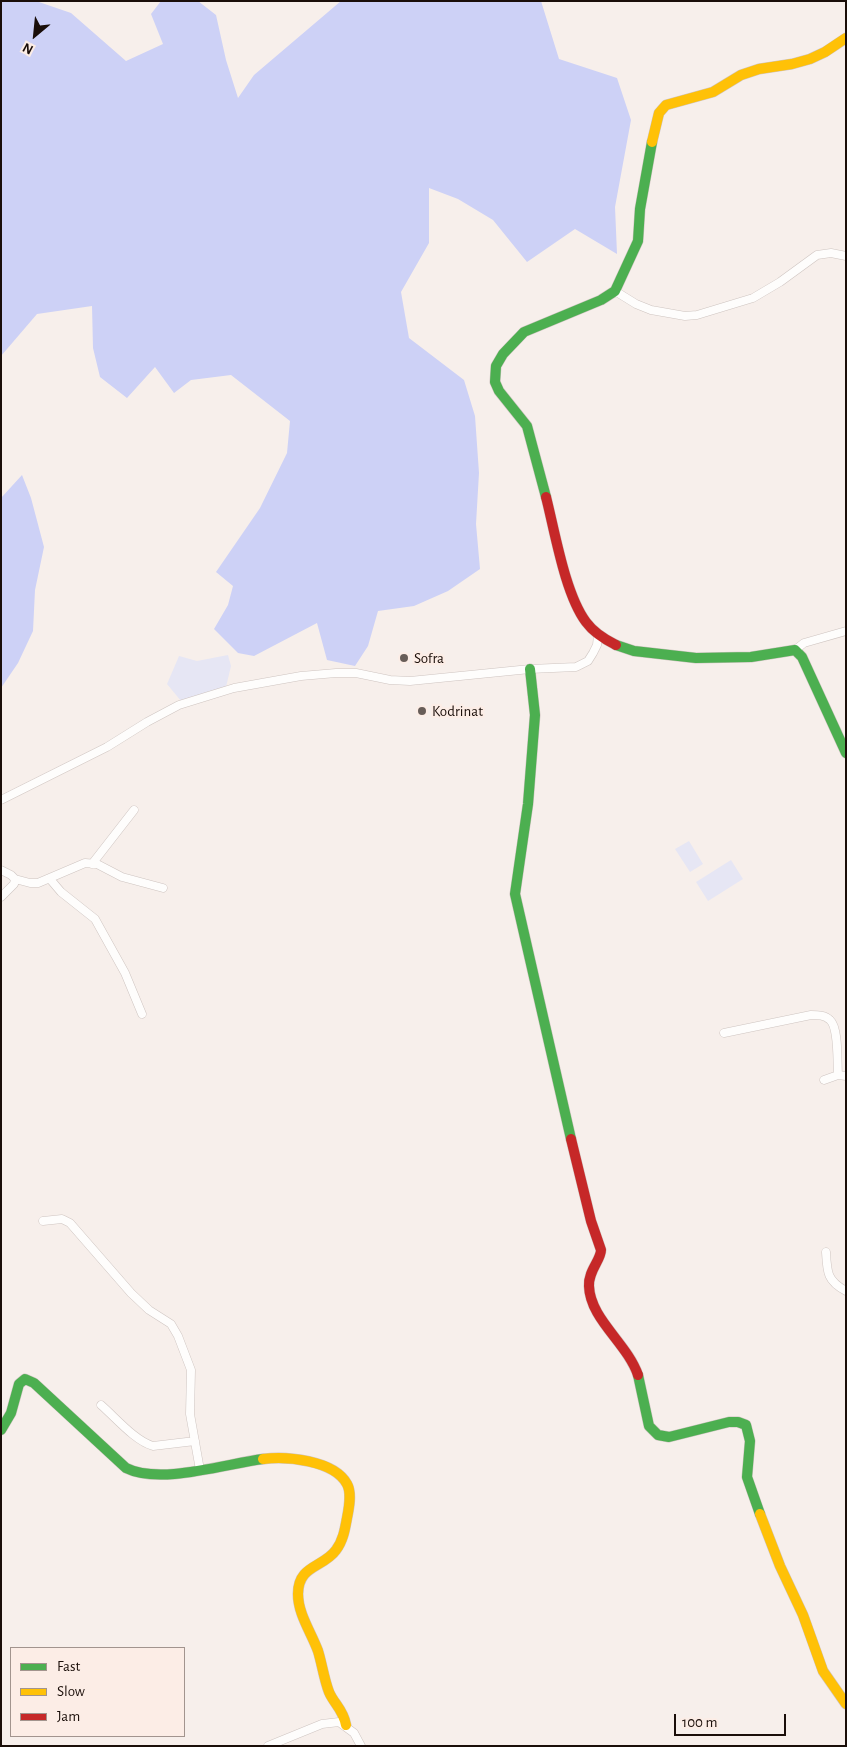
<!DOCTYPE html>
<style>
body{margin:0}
#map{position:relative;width:847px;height:1747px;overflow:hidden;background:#f7efeb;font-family:"Alegreya Sans",sans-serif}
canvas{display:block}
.frame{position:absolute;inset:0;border:2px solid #1a0e09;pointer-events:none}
.legend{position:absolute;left:10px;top:1647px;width:175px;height:90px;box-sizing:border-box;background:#fcede6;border:1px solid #a2948e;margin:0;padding:6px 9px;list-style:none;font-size:15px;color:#1a0e09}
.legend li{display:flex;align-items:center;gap:10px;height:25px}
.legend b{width:25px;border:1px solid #a2948e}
.north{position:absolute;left:10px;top:10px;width:50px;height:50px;-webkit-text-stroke:4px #fcede6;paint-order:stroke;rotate:208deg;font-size:14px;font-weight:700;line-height:20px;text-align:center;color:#1a0e09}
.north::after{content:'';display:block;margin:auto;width:18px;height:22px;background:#1a0e09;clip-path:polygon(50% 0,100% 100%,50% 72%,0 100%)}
.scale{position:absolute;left:674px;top:1714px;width:112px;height:22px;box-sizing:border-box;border:2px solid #1a0e09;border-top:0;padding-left:6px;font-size:15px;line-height:18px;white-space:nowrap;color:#1a0e09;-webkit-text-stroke:4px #fcede6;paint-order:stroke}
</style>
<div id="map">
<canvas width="847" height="1747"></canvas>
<div class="frame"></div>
<ul class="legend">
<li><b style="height:6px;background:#4caf50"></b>Fast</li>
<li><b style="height:6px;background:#ffc107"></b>Slow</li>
<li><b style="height:6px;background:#c62828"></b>Jam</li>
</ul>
<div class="north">N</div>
<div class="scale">100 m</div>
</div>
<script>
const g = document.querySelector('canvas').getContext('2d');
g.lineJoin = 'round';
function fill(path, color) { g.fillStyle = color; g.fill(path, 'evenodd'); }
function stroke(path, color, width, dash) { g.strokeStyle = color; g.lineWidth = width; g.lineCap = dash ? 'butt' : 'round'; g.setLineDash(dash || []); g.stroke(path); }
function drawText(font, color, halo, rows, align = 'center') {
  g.font = font + ' "Alegreya Sans",sans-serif'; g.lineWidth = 4.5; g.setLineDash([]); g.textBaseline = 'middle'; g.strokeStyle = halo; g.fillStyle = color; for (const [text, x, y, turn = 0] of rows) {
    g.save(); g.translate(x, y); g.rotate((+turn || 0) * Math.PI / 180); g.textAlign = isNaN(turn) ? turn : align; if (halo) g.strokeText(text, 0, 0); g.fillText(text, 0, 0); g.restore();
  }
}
const green = new Path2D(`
 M228,655L231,666L226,687L181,701L167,684L179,656L197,661Z
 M689,841L703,864L690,872L675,849Z
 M731,860L743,879L708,901L696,882Z`);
const forest = new Path2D(`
 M1,1H36L71,13L126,61L163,44L151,14L161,1H198L216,15L226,60L238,98L254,75L341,1H541L559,59L617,78L631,120L615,207L617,254L575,229L527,262L493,220L458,199L429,188V243L401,292L409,338L464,380L475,416L479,473L476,524L480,569L448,591L414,606L378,611L368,646L355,666L327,660L317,623L254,656L238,653L214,629L228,605L233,586L216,572L260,508L287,453L290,421L231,375L191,380L174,393L155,367L127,398L100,377L93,348L92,306L37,314L1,356Z
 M22,475L31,498L44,547L35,590L33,631L18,663L1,688V498Z`);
const street = new Path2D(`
 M615,291L636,304L651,310L685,316L697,315L753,298L780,282L817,255L831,253L846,256
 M795,650L804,643L846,631
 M1,800L107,747L147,722L179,705L234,688L301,676L336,673H356L390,680L410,681L530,669L576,667L588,661L593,653L597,645L598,635
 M92,864L134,810
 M1,870L11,875L15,879L14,884L1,897
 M15,879L30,883H38L85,863L97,864L122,877L163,888
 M50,879L61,892L95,919L125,973L142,1014
 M724,1033L811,1015C818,1015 825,1015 830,1020C839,1028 837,1062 838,1075
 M824,1080L838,1075L846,1076
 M43,1221L62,1219L70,1223L131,1293L149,1310L171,1324L178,1336L191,1370L190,1414L200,1470
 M826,1252C827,1272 827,1281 846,1291
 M101,1405C115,1417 135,1441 153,1446L195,1441
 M268,1746L322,1724L339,1722L354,1733L361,1746`);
const fast = new Path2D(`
 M546,497L527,426L499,391L495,382L496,366L503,354L524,332L601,300L615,291L638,241L640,209L652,142
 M616,645L634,651L696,658L751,657L795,650L802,657L846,753
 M530,669L535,715L528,804L515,894L571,1139
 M638,1375L649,1426L658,1435L669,1437L729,1422H738L746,1425L750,1441L747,1477L760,1514
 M1,1430L11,1413L19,1384L25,1379L34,1383L126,1468C160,1485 225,1464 263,1459`);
const slow = new Path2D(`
 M652,142L659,113L666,105L713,92L741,75L759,69L792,64L810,59L825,52L846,38
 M263,1459C286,1456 334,1460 347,1484C352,1493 349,1508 347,1518C345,1529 343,1541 336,1550C323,1568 298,1565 298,1594C298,1614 311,1632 318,1651C322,1664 324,1679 329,1692C334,1704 343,1709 346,1725
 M760,1514L780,1566L803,1615L823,1671L846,1704`);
const jam = new Path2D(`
 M546,497C555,532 565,594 586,622C594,633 604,639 616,645
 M571,1139L591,1221L601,1250C601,1260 588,1271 589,1286C590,1319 627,1343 638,1375`);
const markers = [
 [404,658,5,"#675d58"],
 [422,711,5,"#675d58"]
];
const poiNames = [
 ["Sofra",414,658],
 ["Kodrinat",432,711]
];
fill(green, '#e6e6f4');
fill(forest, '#cdd1f6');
stroke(street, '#cec4c0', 9);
stroke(fast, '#cec4c0', 11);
stroke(slow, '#cec4c0', 11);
stroke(jam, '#cec4c0', 11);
stroke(street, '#fefdfc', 8);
stroke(fast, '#4caf50', 10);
stroke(slow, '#ffc107', 10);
stroke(jam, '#c62828', 10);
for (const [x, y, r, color] of markers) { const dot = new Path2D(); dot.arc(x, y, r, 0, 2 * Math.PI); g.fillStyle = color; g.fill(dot); stroke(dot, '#fcede6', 2); }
drawText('15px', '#1a0e09', '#fcede6', poiNames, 'left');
</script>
